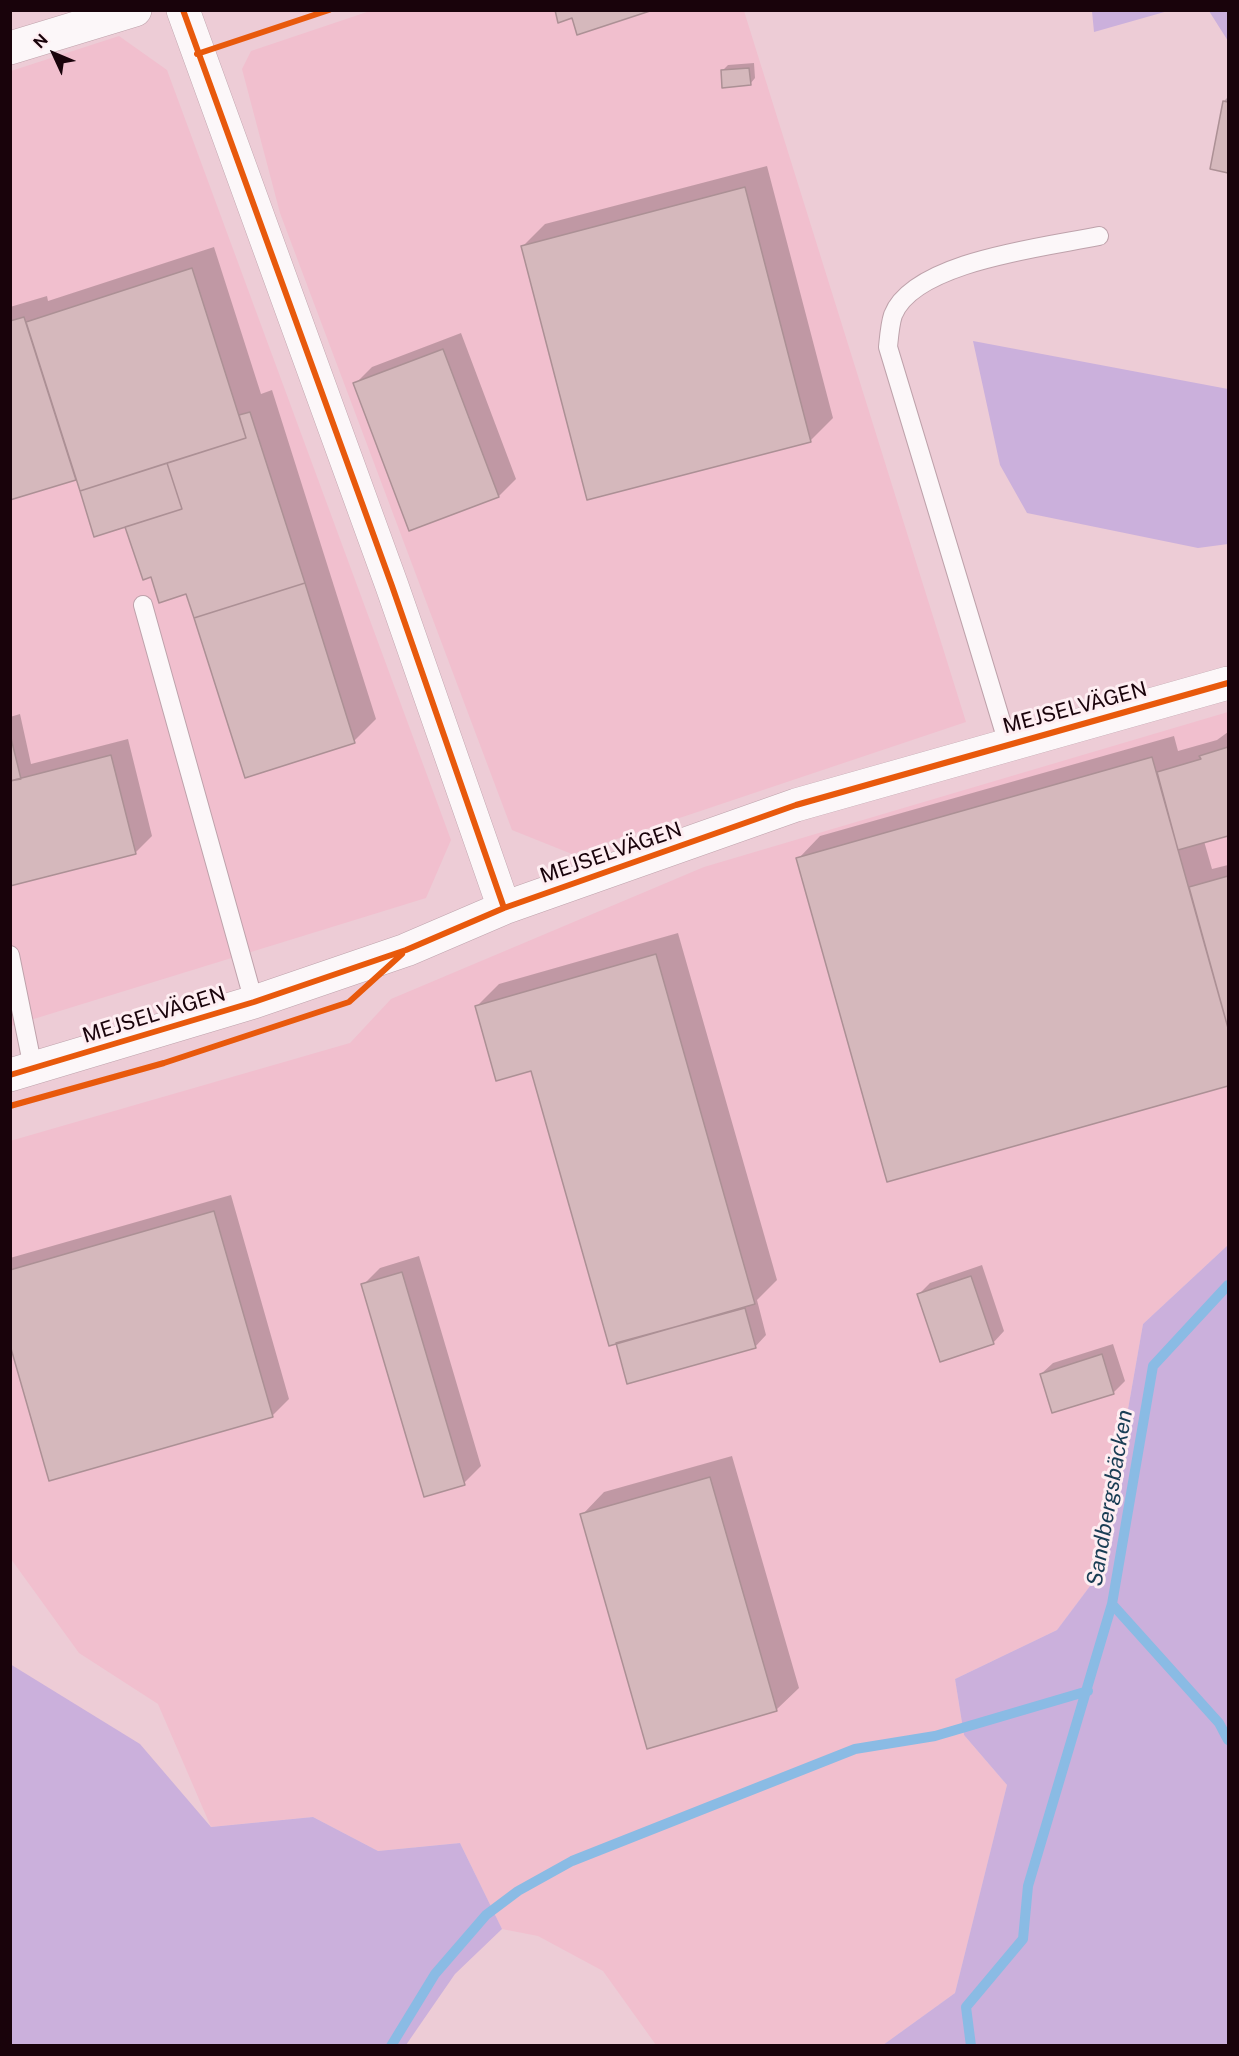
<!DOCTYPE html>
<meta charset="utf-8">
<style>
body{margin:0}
#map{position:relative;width:1239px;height:2056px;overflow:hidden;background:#edccd6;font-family:"Public Sans",sans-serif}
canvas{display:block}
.frame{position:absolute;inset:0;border:12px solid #19030b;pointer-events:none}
.north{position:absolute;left:24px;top:24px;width:60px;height:60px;-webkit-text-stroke:4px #feeef2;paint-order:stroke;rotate:314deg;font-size:16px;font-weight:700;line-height:24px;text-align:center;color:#19030b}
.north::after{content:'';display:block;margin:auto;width:21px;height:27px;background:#19030b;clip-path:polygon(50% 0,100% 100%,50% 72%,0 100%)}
</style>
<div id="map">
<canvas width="1239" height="2056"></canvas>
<div class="frame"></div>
<div class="north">N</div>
</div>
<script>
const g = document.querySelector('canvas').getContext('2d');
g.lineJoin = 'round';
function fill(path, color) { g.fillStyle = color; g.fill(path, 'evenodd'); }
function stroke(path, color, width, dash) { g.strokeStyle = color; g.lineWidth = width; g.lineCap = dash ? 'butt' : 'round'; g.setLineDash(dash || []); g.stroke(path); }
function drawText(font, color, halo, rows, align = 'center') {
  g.font = font + ' "Public Sans",sans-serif'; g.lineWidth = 6; g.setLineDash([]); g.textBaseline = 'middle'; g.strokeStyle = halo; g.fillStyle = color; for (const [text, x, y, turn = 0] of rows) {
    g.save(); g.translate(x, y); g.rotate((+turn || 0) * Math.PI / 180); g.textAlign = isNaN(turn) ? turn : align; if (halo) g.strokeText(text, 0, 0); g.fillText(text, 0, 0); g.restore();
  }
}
const built = new Path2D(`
 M370,11H744L966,722L572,854L512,830L280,213L242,69L251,51Z
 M119,36L167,70L451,840L426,898L11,1026V71Z
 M1228,712V1245L1143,1324L1099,1574L1057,1630L955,1679L964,1735L1007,1785L955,1993L883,2045H656L603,1971L538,1936L502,1929L460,1843L378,1851L313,1817L211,1827L158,1704L79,1653L11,1559L10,1141L350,1043L391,999L704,867Z`);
const green = new Path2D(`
 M1092,11V10L1168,11L1094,32Z
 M1209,11H1228V41Z
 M973,341L1228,389V544L1198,548L1027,513L1000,465Z
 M1228,1245V2045H883L955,1993L1007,1785L964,1735L955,1679L1057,1630L1099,1574L1143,1324Z
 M10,1664L140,1744L211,1827L313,1817L378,1851L460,1843L502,1929L455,1974L406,2045H11Z`);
const shadow = new Path2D(`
 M754,63L755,78L750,84L722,71L728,65Z
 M1228,97V171L1212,168L1224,101Z
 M767,166L833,418L810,441L523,246L545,224Z
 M214,247L261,394L272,390L376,719L354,741L187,592L152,575L126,525L77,478L10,499V307L47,296L48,301Z
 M461,333L516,479L499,496L355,384L372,367Z
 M20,714L31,764L128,739L152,836L135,853L10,884V717Z
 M1228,732V834L1204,841L1212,869L1228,865V1084L888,1180L798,859L820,836L1174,736L1178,751L1217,740Z
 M678,933L777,1280L757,1300L766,1335L755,1347L617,1342L532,1069L477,1006L499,984Z
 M231,1195L289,1399L272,1416L10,1339V1258Z
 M419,1256L481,1466L464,1483L363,1285L380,1268Z
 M982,1265L1004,1331L993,1343L919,1294L930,1283Z
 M1113,1344L1125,1381L1113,1393L1041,1374L1053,1363Z
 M732,1456L799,1688L776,1710L582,1515L604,1492Z`);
const stream = new Path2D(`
 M1228,1285L1153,1366L1112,1604L1219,1723L1228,1740
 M391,2046L435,1974L486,1915L518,1891L572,1861L855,1749L935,1736L1088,1691
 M971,2046L966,2007L1023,1939L1028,1886L1112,1604`);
const building = new Path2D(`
 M555,10H653L577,35L572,18L558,23Z
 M749,68L751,85L722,88L721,70Z
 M1223,101L1228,102V173L1210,169Z
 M745,187L811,442L587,500L521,246Z
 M192,268L246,438L80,491L26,322Z
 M24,317L76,480L10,500V321Z
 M443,349L499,497L409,531L353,383Z
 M250,412L305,583L194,618L186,594L159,603L151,577L143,580L125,527L182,509L167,463L246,438L239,415Z
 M167,463L182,509L94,537L80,491Z
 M305,583L355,743L245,778L194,618Z
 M10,734L21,779L10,781Z
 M1228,747V836L1178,850L1157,772L1201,759L1199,756Z
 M111,755L136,854L10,886V781Z
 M1152,757L1228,1028V1086L887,1182L796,858Z
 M1228,876V1028L1189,887Z
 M656,954L755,1304L609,1346L531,1071L496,1081L475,1006Z
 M214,1211L273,1417L49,1481L10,1345V1270Z
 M402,1272L465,1485L424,1497L361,1284Z
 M971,1276L994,1344L940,1362L917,1294Z
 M745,1308L756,1348L627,1384L616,1343Z
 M1102,1354L1114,1394L1052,1413L1040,1374Z
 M710,1477L777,1711L647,1749L580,1514Z`);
const service = new Path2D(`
 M143,605L254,1002
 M1008,744L888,347C889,337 890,324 893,315C914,261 1047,247 1099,236
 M10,955L33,1068`);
const minor = new Path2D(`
 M183,10L392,586L504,908
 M10,1075L254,1002L406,950L504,908L796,805L1228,683`);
const trunk = new Path2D(`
 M10,48L135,10`);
const cycleway = new Path2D(`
 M183,10L392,586L504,908
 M197,54L329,10
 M10,1075L254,1002L406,950L504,908L796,805L1228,683
 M10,1106L164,1063L349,1002L402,954`);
const streetNames = [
 ["MEJSELVÄGEN",1075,708,-15],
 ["MEJSELVÄGEN",611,853,-19],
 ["MEJSELVÄGEN",154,1015,-17]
];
const waterNames = [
 ["Sandbergsbäcken",1110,1498,-80]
];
fill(built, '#f1bfce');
fill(green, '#cbb0dc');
fill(shadow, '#0003');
stroke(stream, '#8abbe4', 10);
fill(building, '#d5b8bc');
stroke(building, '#ac9095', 1.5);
stroke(service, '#bea2ab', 20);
stroke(minor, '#bea2ab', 34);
stroke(trunk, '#bea2ab', 34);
stroke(service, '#fcf7f9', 18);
stroke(minor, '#fcf7f9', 33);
stroke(trunk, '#fcf7f9', 33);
stroke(cycleway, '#e8590c', 6);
drawText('21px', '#19030b', '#feeef2', streetNames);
drawText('italic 22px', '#193d54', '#feeef2', waterNames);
</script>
